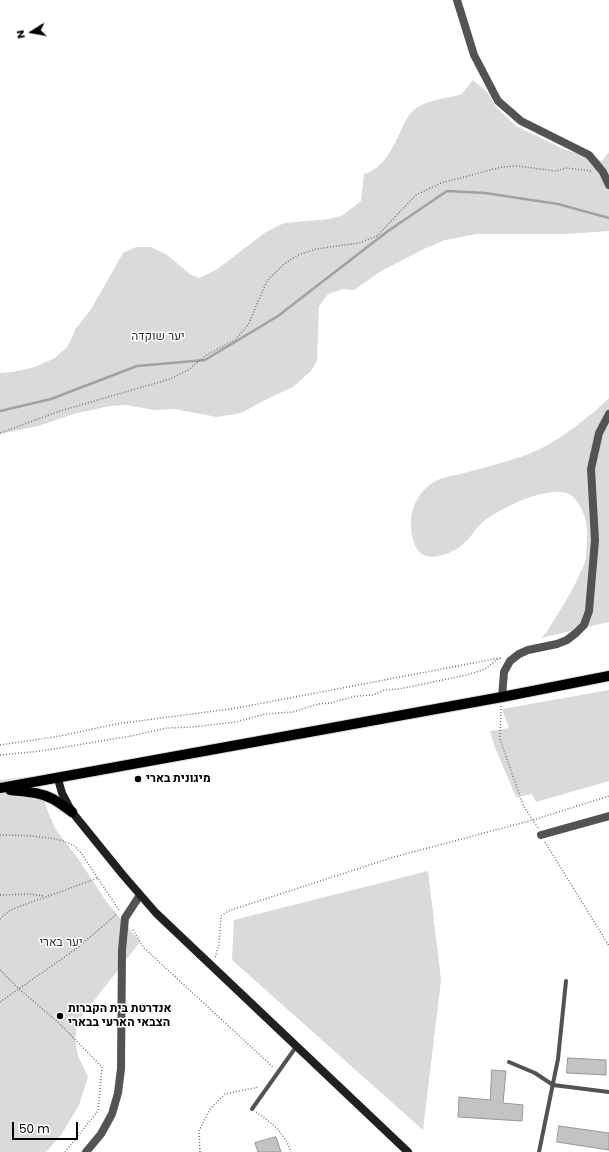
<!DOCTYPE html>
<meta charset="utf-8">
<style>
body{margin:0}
#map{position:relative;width:609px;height:1152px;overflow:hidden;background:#fff;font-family:Poppins,sans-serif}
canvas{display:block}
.north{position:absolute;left:12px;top:12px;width:40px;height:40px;-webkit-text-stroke:3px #fff;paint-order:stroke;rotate:259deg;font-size:11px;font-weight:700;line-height:16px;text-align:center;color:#000}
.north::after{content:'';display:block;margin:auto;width:14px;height:18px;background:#000;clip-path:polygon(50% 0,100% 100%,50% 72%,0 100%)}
.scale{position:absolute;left:12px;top:1122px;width:66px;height:18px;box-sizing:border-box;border:2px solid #000;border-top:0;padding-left:5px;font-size:12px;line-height:14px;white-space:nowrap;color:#000;-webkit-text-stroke:3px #fff;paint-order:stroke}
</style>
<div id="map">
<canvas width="609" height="1152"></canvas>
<div class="north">N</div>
<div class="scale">50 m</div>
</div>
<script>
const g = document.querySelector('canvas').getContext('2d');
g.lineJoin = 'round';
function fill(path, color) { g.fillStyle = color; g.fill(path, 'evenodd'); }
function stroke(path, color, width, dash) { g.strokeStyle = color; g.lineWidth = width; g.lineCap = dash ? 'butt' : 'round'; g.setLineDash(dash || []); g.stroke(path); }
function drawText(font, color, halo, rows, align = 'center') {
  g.font = font + ' Poppins,Heebo,sans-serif'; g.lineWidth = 3; g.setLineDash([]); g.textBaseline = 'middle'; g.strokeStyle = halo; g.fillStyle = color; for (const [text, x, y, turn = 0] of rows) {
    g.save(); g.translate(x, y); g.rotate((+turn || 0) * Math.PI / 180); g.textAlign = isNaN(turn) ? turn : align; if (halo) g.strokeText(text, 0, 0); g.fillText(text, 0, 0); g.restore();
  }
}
const green = new Path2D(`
 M473,80L488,93L496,107L516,126L563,149L602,161L609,152V231L566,234H477L445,240L424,249L381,271L354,290L342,289L328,294L319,306L317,361L311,371L293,387L265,400L241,413L217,417L174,409L155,410L126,405L110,406L77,413L38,426L0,434V373L13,372L35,367L55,358L68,346L76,328L90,311L123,253L136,247H151L167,255L190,274L199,278L216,270L266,232L284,223L330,219L343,215L361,201L364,174C384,168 393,148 401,130C405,123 408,114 415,109C428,99 447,99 462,94Z
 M609,398V622L541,638L546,633C557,615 569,597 578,578C581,570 586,564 586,555C588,537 589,519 578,503C576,501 574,497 572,496C554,481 498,509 483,522C473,531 467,544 455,550C443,556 425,562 417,549C412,541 411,531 411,522C411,507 420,490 434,482C442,477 451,476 460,474C486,467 513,461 538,450C561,439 591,416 609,398Z
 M609,690V781L536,802L532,794L516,797L494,745L490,731L509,728L502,709Z
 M36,776L48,812L56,830L77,857L106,901L140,942L78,1021L75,1040L78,1056L88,1077L79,1105L61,1135L46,1152H0V780Z
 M428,871L441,980L423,1130L232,960L234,920Z`);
const stream = new Path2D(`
 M0,411L51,399L137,366L205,360L278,316L388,231L447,191L485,193L558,204L609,218`);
const building = new Path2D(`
 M568,1058L606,1060V1075L567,1073Z
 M492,1070L506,1071L503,1103L523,1105L522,1121L458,1117L459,1097L490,1100Z
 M559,1126L609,1133V1150L557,1142Z
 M276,1137L281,1152H258L255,1143Z`);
const path = new Path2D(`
 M0,433L60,411L170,379L188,370L208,354L235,340L248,325L267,281L284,264L298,255L316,249L359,243L377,236L416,195L441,183L502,167L518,166L555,171L567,168L591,171
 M501,706L500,739L523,805L538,828
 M0,745L60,736L116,724L237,708L500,658
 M0,755L41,751L131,736L167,728L192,727L236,722L265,714L293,712L318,704L331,703L356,696L373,695L384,690L399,689L467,675L485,669L498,659L502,658
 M0,835C17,835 61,836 74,846C77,848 79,851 81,853L119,910
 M545,842L609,946
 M0,895L29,894L44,896
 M0,919L9,911L18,907L98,878
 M133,930L144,948L274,1068
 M215,957L219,945L221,916L228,911L394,857L533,820L609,796
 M0,970L18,988L59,1023L102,1067L98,1111L65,1152
 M0,1002L76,949L117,914
 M256,1112C273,1124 284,1132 291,1152
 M200,1152L199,1131L210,1109L225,1094L259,1087`);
const service = new Path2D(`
 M509,1062L535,1073L553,1085L609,1092
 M252,1109L296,1047
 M539,1152L558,1059L566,981`);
const minor = new Path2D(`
 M457,0L474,55L498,101L521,121L589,155L603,172L609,185
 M502,697L504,672L510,661L519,654L528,650L557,644L567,640L576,633L584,625L589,611L595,540L591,469L599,433L609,414
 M541,835L609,816
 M86,1152L101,1134L112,1114L118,1093L121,1069L122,950L125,918L140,895`);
const secondary = new Path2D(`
 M58,779L62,793L72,812L123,875L156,913L408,1152`);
const primary = new Path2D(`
 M0,788L502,697L609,676
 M10,790C25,792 40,792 53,799C60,803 66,808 72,812`);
const markers = [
 [138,779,4,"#000"],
 [60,1016,4,"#000"]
];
const parkNames = [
 ["יער שוקדה",158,337],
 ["יער בארי",61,943]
];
const poiNames = [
 ["מיגונית בארי",146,779],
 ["אנדרטת בית הקברות",68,1009],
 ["הצבאי הארעי בבארי",68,1023]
];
fill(green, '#dadada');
stroke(stream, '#a1a1a1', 2.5);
fill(building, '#c3c3c3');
stroke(building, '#979797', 1);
stroke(primary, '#dbdbdb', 12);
stroke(path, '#757575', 1.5, [1, 2]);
stroke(service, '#535353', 4);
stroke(minor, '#535353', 8);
stroke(secondary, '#202020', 8);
stroke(primary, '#000', 10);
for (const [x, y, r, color] of markers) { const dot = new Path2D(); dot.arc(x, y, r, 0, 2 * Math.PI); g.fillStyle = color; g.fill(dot); stroke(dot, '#fff', 1.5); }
drawText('12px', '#313131', '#fff', parkNames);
drawText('bold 12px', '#000', '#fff', poiNames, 'left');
</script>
